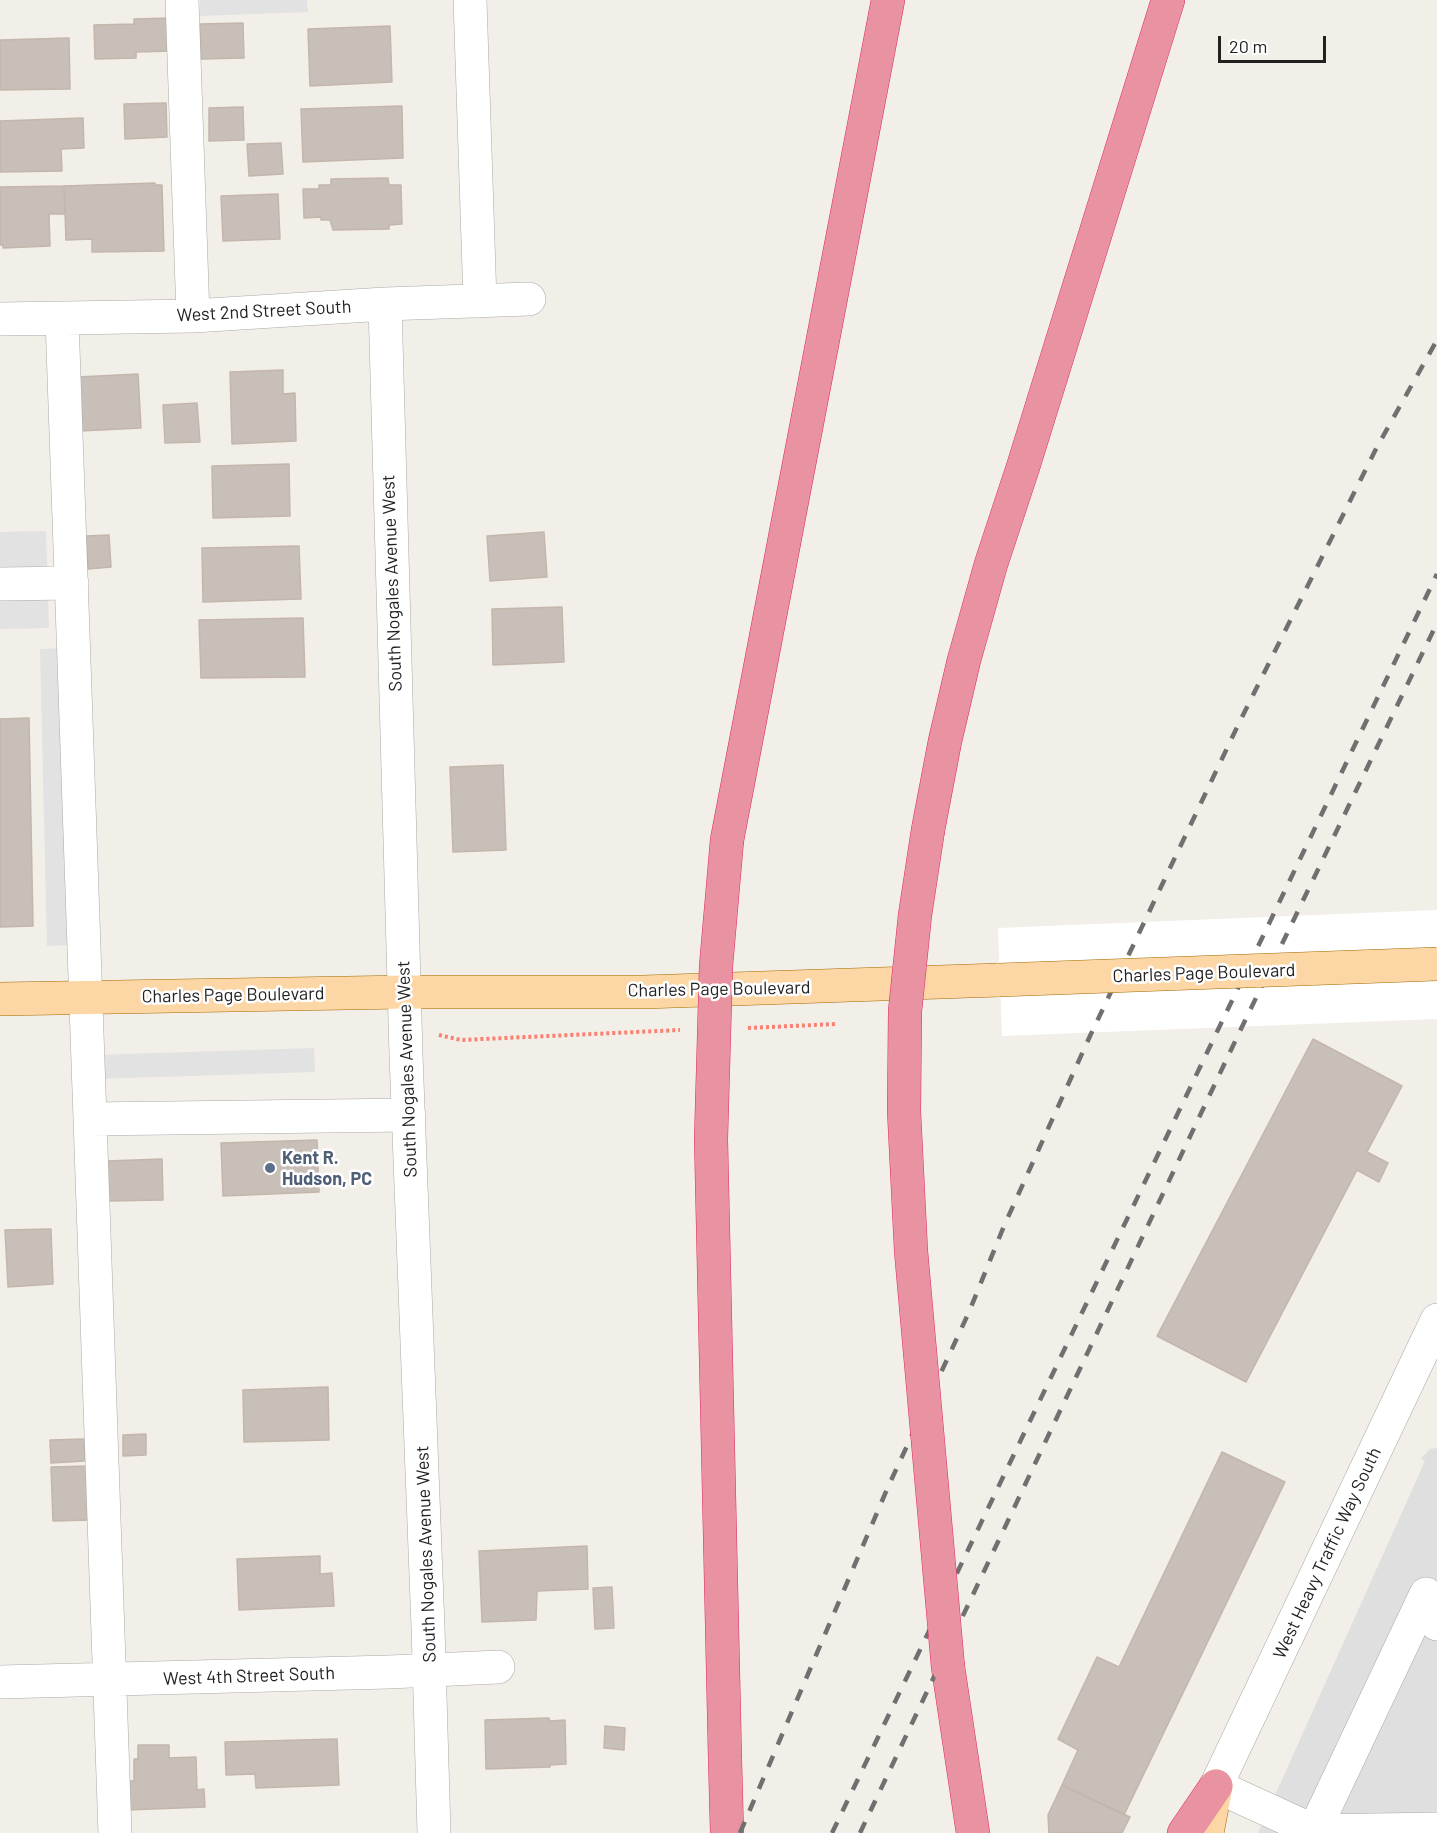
<!DOCTYPE html>
<style>
body{margin:0}
#map{position:relative;width:1437px;height:1833px;overflow:hidden;background:#f2efe9;font-family:Barlow,sans-serif}
canvas{display:block}
.scale{position:absolute;left:1218px;top:36px;width:108px;height:27px;box-sizing:border-box;border:3px solid #222;border-top:0;padding-left:8px;font-size:18px;line-height:21px;white-space:nowrap;color:#222;-webkit-text-stroke:4px #fff;paint-order:stroke}
</style>
<div id="map">
<canvas width="1437" height="1833"></canvas>
<div class="scale">20 m</div>
</div>
<script>
const g = document.querySelector('canvas').getContext('2d');
g.lineJoin = 'round';
function fill(path, color) { g.fillStyle = color; g.fill(path, 'evenodd'); }
function stroke(path, color, width, dash) { g.strokeStyle = color; g.lineWidth = width; g.lineCap = dash ? 'butt' : 'round'; g.setLineDash(dash || []); g.stroke(path); }
function drawText(font, color, halo, rows, align = 'center') {
  g.font = font + ' Barlow,sans-serif'; g.lineWidth = 5; g.setLineDash([]); g.textBaseline = 'middle'; g.strokeStyle = halo; g.fillStyle = color; for (const [text, x, y, turn = 0] of rows) {
    g.save(); g.translate(x, y); g.rotate((+turn || 0) * Math.PI / 180); g.textAlign = isNaN(turn) ? turn : align; if (halo) g.strokeText(text, 0, 0); g.fillText(text, 0, 0); g.restore();
  }
}
const residential = new Path2D(`
 M1437,1448V1833H1258L1425,1461L1421,1458L1430,1449Z`);
const parking = new Path2D(`
 M200,0H307L308,12L200,16Z
 M46,531L49,628L0,629V532Z
 M65,648L72,945L47,946L40,649Z
 M314,1048L315,1072L95,1079L94,1055Z`);
const pier = new Path2D(`
 M1437,910V1019L1002,1036L998,928Z`);
const building = new Path2D(`
 M171,18L172,51L136,52V58L95,59L94,25L134,24V19Z
 M243,23L244,58L201,59L200,24Z
 M390,26L392,82L310,86L308,29Z
 M69,38L70,89L0,90V40Z
 M166,103L167,137L125,139L124,104Z
 M402,106L403,158L303,162L301,109Z
 M243,107L244,140L209,141V108Z
 M83,118L84,148L61,149L62,171L0,172V121Z
 M281,143L283,174L249,176L247,144Z
 M388,178L389,185H401L402,224L389,225V229L333,230L330,220H321V217L304,218L303,189H319V185H331V179Z
 M155,183V185H162L164,251L92,252V239L66,240L64,186Z
 M64,186L65,214H49L50,246L3,248V245H0V187Z
 M278,194L280,239L223,241L221,196Z
 M283,370V394L295,393L296,441L232,444L230,372Z
 M138,374L141,428L80,431L78,377Z
 M197,403L200,442L165,443L163,405Z
 M289,464L290,516L213,518L212,466Z
 M544,532L547,577L490,581L487,536Z
 M109,535L111,567L88,569L86,536Z
 M299,546L301,599L203,602L202,548Z
 M562,607L564,662L493,665L492,609Z
 M303,618L305,677L201,678L199,620Z
 M29,718L33,926L0,927V719Z
 M503,765L506,850L453,852L450,767Z
 M1313,1039L1402,1086L1367,1152L1388,1163L1379,1182L1357,1170L1246,1382L1157,1336Z
 M317,1140L319,1192L223,1196L221,1143Z
 M162,1159L163,1200L109,1201L107,1161Z
 M51,1229L53,1284L8,1287L5,1230Z
 M328,1387L329,1440L244,1442L243,1390Z
 M146,1434V1455L123,1456V1435Z
 M84,1439L85,1461L51,1463L50,1440Z
 M1222,1452L1285,1482L1124,1815L1062,1785L1078,1750L1058,1739L1097,1657L1119,1667Z
 M90,1466L91,1520L53,1521L51,1467Z
 M587,1546L588,1589L537,1591L536,1620L482,1622L479,1551Z
 M320,1556V1574L332,1573L334,1606L239,1610L237,1559Z
 M612,1587L614,1628L595,1629L593,1588Z
 M549,1718L550,1721L565,1720L566,1764L550,1765V1767L486,1769L485,1720Z
 M605,1726L625,1728L624,1750L604,1748Z
 M337,1739L339,1785L256,1788L255,1774L226,1775L225,1742Z
 M138,1745H169V1758L196,1757L197,1790L204,1789L205,1807L127,1810L126,1781H134V1759H138Z
 M1062,1785L1130,1817L1122,1833H1049L1048,1815Z`);
const path = new Path2D(`
 M748,1028L836,1024
 M439,1035L461,1040L680,1030`);
const minor = new Path2D(`
 M182,0L193,316
 M470,0L480,301
 M385,304L406,1055L428,1627L434,1833
 M0,319L193,316L385,304L529,299
 M62,319L115,1833
 M0,584L72,583
 M90,1119L409,1115
 M1437,1320L1216,1786L1314,1831L1437,1829
 M0,1682L389,1672L498,1667
 M1314,1831L1426,1594L1437,1624`);
const major = new Path2D(`
 M0,999L405,992H644L999,980
 M1207,1833L1216,1786`);
const highway = new Path2D(`
 M928,830L945,741L964,660L991,564L1023,467L1168,0
 M727,840L888,0
 M948,1667L973,1833
 M725,1759L727,1833
 M1184,1833L1216,1786`);
const rail = new Path2D(`
 M740,1833L888,1487L969,1312L1004,1226L1090,1036L1240,721L1377,447L1437,340
 M832,1833L1437,574
 M860,1833L1240,1031L1437,623`);
const majorBridge = new Path2D(`
 M999,980L1437,964`);
const highwayBridge = new Path2D(`
 M928,830L915,915L905,1011L904,1111L911,1251L948,1667
 M725,1759L711,1139L716,966L727,840`);
const markers = [
 [270,1168,6,"#5c6f8a"]
];
const streetNames = [
 ["West 2nd Street South",264,311,-3],
 ["South Nogales Avenue West",392,583,-92],
 ["Charles Page Boulevard",1204,973,-2],
 ["Charles Page Boulevard",719,989,-1],
 ["Charles Page Boulevard",233,995,-1],
 ["South Nogales Avenue West",407,1069,-92],
 ["West Heavy Traffic Way South",1327,1553,-65],
 ["South Nogales Avenue West",426,1554,-92],
 ["West 4th Street South",249,1676,-2]
];
const serviceNames = [
 ["Kent R.",282,1158],
 ["Hudson, PC",282,1179]
];
fill(residential, '#e0dfdf');
fill(parking, '#e2e2e2');
fill(pier, '#fff');
fill(building, '#c7bfb8');
stroke(building, '#c4b6ab', 1.5);
stroke(minor, '#a9a9a9', 34);
stroke(major, '#a06b00', 34);
stroke(highway, '#dc2a67', 34);
stroke(path, '#fa8072', 4, [3, 3]);
stroke(minor, '#fff', 33);
stroke(major, '#fcd6a4', 33);
stroke(highway, '#e892a2', 33);
stroke(rail, '#707070', 4.5, [12, 12]);
stroke(majorBridge, '#a06b00', 34, []);
stroke(highwayBridge, '#dc2a67', 34, []);
stroke(majorBridge, '#fcd6a4', 33);
stroke(highwayBridge, '#e892a2', 33);
for (const [x, y, r, color] of markers) { const dot = new Path2D(); dot.arc(x, y, r, 0, 2 * Math.PI); g.fillStyle = color; g.fill(dot); stroke(dot, '#fff', 2); }
drawText('18px', '#222', '#fff', streetNames);
drawText('bold 18px', '#4e5e75', '#fff', serviceNames, 'left');
</script>
